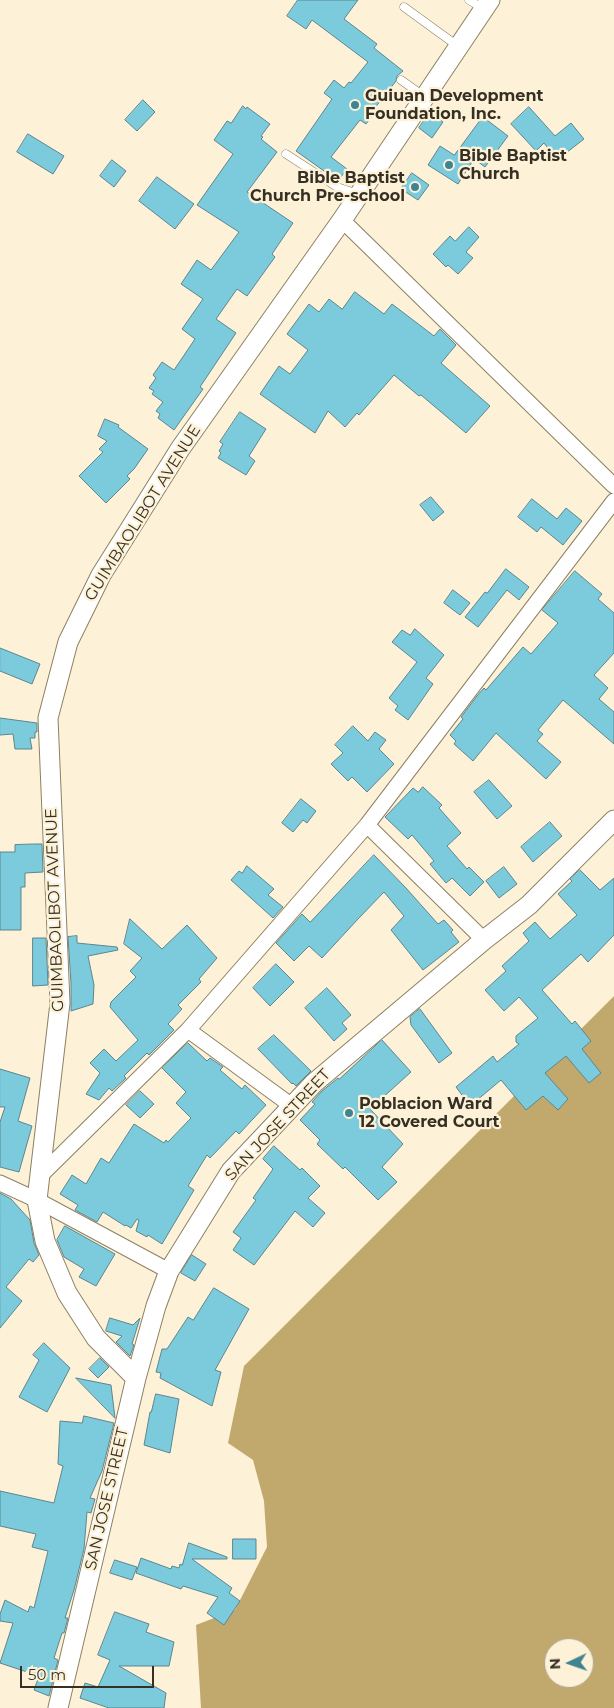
<!DOCTYPE html>
<style>
body{margin:0}
#map{position:relative;width:614px;height:1708px;overflow:hidden;background:#fdf2d7;font-family:Montserrat,sans-serif}
canvas{display:block}
.north{position:absolute;left:544px;top:1638px;width:50px;height:50px;box-sizing:border-box;background:#fdf2d7;border:1px solid #ada48f;border-radius:50%;rotate:267deg;font-size:14px;font-weight:700;line-height:20px;text-align:center;color:#363024}
.north::after{content:'';display:block;margin:auto;width:18px;height:22px;background:#408493;clip-path:polygon(50% 0,100% 100%,50% 72%,0 100%)}
.scale{position:absolute;left:20px;top:1666px;width:134px;height:22px;box-sizing:border-box;border:2px solid #363024;border-top:0;padding-left:6px;font-size:15px;line-height:18px;white-space:nowrap;color:#363024;-webkit-text-stroke:4px #fdf2d7;paint-order:stroke}
</style>
<div id="map">
<canvas width="614" height="1708"></canvas>
<div class="north">N</div>
<div class="scale">50 m</div>
</div>
<script>
const g = document.querySelector('canvas').getContext('2d');
g.lineJoin = 'round';
function fill(path, color) { g.fillStyle = color; g.fill(path, 'evenodd'); }
function stroke(path, color, width, dash) { g.strokeStyle = color; g.lineWidth = width; g.lineCap = dash ? 'butt' : 'round'; g.setLineDash(dash || []); g.stroke(path); }
function drawText(font, color, halo, rows, align = 'center') {
  g.font = font + ' Montserrat,sans-serif'; g.lineWidth = 4.5; g.setLineDash([]); g.textBaseline = 'middle'; g.strokeStyle = halo; g.fillStyle = color; for (const [text, x, y, turn = 0] of rows) {
    g.save(); g.translate(x, y); g.rotate((+turn || 0) * Math.PI / 180); g.textAlign = isNaN(turn) ? turn : align; if (halo) g.strokeText(text, 0, 0); g.fillText(text, 0, 0); g.restore();
  }
}
const water = new Path2D(`
 M614,996V1708H201L196,1625L235,1610L267,1547L264,1501L253,1460L228,1443L244,1366ZM554,1648H584V1678H554Z`);
const building = new Path2D(`
 M298,0H358L344,19L377,44L374,48L403,71L397,76L396,81L374,109L376,111L366,124L360,120L331,157L347,169L338,181L296,151L332,99L324,93L334,80L344,88L349,82L351,83L368,62L312,20L306,29L287,16Z
 M143,100L155,112L137,131L125,120Z
 M243,106L246,109L247,107L270,124L261,136L263,137L261,139L277,152L247,192L293,223L272,254L275,257L247,296L237,289L216,319L236,333L200,387L203,389L174,430L158,418L160,414L156,411L163,402L152,394L154,391L149,388L156,378L153,375L162,362L174,370L195,339L182,329L203,299L181,284L197,260L211,270L239,232L197,205L233,154L214,140L227,121L231,123Z
 M529,107L555,136L571,123L584,139L557,160L544,143L536,151L511,124Z
 M430,112L443,122L432,138L419,128Z
 M483,117L508,136L485,167L474,159L458,184L428,165L440,146L454,155Z
 M28,134L64,156L53,174L17,152Z
 M112,160L126,171L114,187L100,176Z
 M412,173L429,185L418,200L401,189Z
 M157,177L194,204L175,229L139,201Z
 M469,227L479,237L466,252L473,258L458,274L448,265L446,267L433,254L450,236L455,241Z
 M355,292L384,314L392,304L434,336L440,329L456,345L441,363L490,406L466,433L421,395L419,396L394,375L359,415L357,413L345,427L328,411L315,433L260,394L279,366L290,374L308,350L287,334L309,304L319,312L329,299L342,309Z
 M240,412L266,429L249,456L255,461L246,475L218,458L221,453L219,451L223,444L220,442Z
 M105,419L119,425L118,427L148,449L134,469L127,476L130,479L106,503L79,476L103,452L99,449L107,441L98,436Z
 M431,497L444,512L433,521L420,505Z
 M532,499L557,519L566,508L582,521L563,545L541,527L537,532L518,517Z
 M506,569L529,587L519,600L507,590L478,627L465,617L485,592L487,593Z
 M575,571L602,594L598,599L614,613V653L594,675L608,688L599,699L614,712V744L563,700L538,730L543,734L537,741L561,762L546,779L496,733L473,761L454,744L456,741L450,735L463,719L461,717L477,696L484,688L486,690L523,647L531,654L558,623L542,610Z
 M453,590L470,603L460,615L444,603Z
 M415,629L444,655L426,678L433,684L408,720L395,710L398,706L389,698L417,662L392,642L402,630L410,635Z
 M0,648L40,664L32,684L0,671Z
 M0,718L37,723V732H35V738H30L32,749H15L13,734L0,735Z
 M353,726L368,741L375,732L386,740L379,749L394,764L367,792L352,777L348,781L331,764L343,753L335,745Z
 M489,780L512,806L497,819L474,792Z
 M423,787L442,805L439,808L461,833L447,846L467,869L469,867L484,882L470,896L452,878L446,883L430,864L434,861L412,835L408,839L385,817L413,788L418,792Z
 M301,799L316,811L307,823L303,820L293,832L282,823Z
 M550,822L562,836L533,862L521,847Z
 M33,844H42L43,872L25,873V887H21V930H0V852H15V845Z
 M374,855L406,888L438,924L444,920L453,930L451,932L459,942L423,970L391,930L404,916L384,892L358,919L322,958L309,946L294,961L276,943L302,914L310,922Z
 M247,866L274,889L268,895L283,907L273,918L231,880L239,871L242,873Z
 M504,867L517,884L499,898L486,881Z
 M580,870L600,890L614,878V935L588,962L581,954L542,990L572,1024L575,1021L591,1041L582,1049L601,1073L589,1083L566,1056L545,1073L568,1099L558,1110L543,1096L526,1110L501,1080L470,1106L456,1087L493,1056L497,1062L519,1044L516,1042V1036L538,1018L519,997L504,1011L485,990L506,971L502,966L529,941L523,933L535,922L550,939L577,915L558,894L572,881L570,879Z
 M130,919L162,949L187,925L217,958L199,979L201,982L178,1005L182,1009L168,1024L174,1030L149,1055L147,1053L124,1076L126,1078L112,1091L109,1088L99,1100L86,1094L100,1073L90,1063L104,1049L116,1061L138,1040L110,1007L111,1002L136,977L130,971L142,958L124,944Z
 M77,936V943L117,947L118,950L88,956L94,985L93,1004L71,1011V983L68,937Z
 M33,938H46L48,985L33,986Z
 M276,964L294,982L270,1006L253,988Z
 M327,988L351,1015L342,1023L347,1029L334,1041L305,1008Z
 M420,1009L452,1053L439,1063L411,1025L410,1017Z
 M274,1035L311,1071L296,1086L293,1083L292,1084L258,1049Z
 M382,1040L411,1072L370,1109L403,1144L382,1167L397,1182L378,1200L345,1167L343,1169L317,1144L320,1140L300,1120L315,1104L312,1102L322,1091L338,1078L339,1079Z
 M188,1043L207,1061L210,1058L223,1067L220,1070L242,1089L245,1085L266,1105L239,1134L236,1131L210,1158L207,1155L188,1186L194,1190L162,1244L148,1235L147,1237L136,1231L139,1220L137,1219L131,1228L126,1225L125,1226L103,1212L97,1222L75,1210L78,1205L60,1194L72,1175L86,1184L101,1158L109,1163L134,1124L164,1143L166,1140L168,1142L191,1118L176,1103L186,1092L162,1068Z
 M0,1069L30,1078L18,1121L32,1126L19,1172L0,1167V1122L5,1107H0Z
 M140,1091L154,1104L140,1118L126,1105Z
 M274,1146L300,1170L302,1168L320,1186L308,1198L325,1213L313,1227L295,1211L254,1265L233,1250L241,1238L233,1232L256,1200L253,1198L273,1169L263,1159Z
 M0,1193L11,1199L30,1220L34,1243L39,1255L33,1262L29,1259L6,1287L22,1301L0,1328Z
 M65,1226L115,1254L96,1286L79,1277L84,1269L64,1257L57,1240Z
 M192,1255L206,1264L195,1281L181,1273Z
 M214,1288L249,1309L215,1370L221,1372L212,1406L160,1378L161,1373L156,1372L162,1349H167L188,1317L193,1320Z
 M110,1318L133,1325L140,1318L132,1344L134,1345L130,1356L116,1342L122,1336L106,1331Z
 M44,1343L70,1368L47,1412L19,1397L39,1360L33,1355Z
 M100,1358L109,1367L98,1378L89,1369Z
 M76,1378L111,1385L115,1418Z
 M156,1394L179,1399L170,1453L144,1445L150,1412H151Z
 M84,1416L114,1423L102,1471L90,1498L95,1499L91,1513L87,1512L84,1549L74,1590L65,1618H68L64,1633H62L54,1658L58,1660L49,1696L34,1690L39,1676L0,1663L13,1623L0,1621V1614L5,1600L28,1612L30,1606L34,1608L48,1551L32,1547L36,1534L0,1526V1491L54,1503L63,1466L58,1464L60,1421L82,1423Z
 M233,1539H256V1559H233Z
 M189,1543L227,1557V1559H192L232,1588L229,1593L240,1601L224,1625L207,1613L218,1597L183,1586L181,1589L136,1573L141,1558L171,1569L172,1566L179,1568L180,1564L182,1565Z
 M115,1560L137,1567L132,1580L110,1573Z
 M115,1612L149,1624L146,1632L174,1642L169,1666H119L166,1693L164,1708H109L80,1698L85,1683L98,1687L110,1660L98,1655Z`);
const service = new Path2D(`
 M469,0L484,9
 M404,7L459,47
 M401,80L425,97
 M286,154L337,187L358,194`);
const minor = new Path2D(`
 M342,220L614,486
 M367,825L484,940
 M188,1030L292,1106
 M41,1175L188,1030L367,825L614,501
 M0,1183L37,1200L169,1271`);
const tertiary = new Path2D(`
 M136,1378L96,1338L67,1293L45,1241L37,1200L60,1003L48,718L68,642L101,575L180,449L342,220L490,0
 M58,1708L136,1378L156,1306L169,1271L231,1171L314,1083L484,940L529,905L614,820`);
const markers = [
 [355,105,5,"#408493"],
 [449,165,5,"#408493"],
 [415,187,5,"#408493"],
 [349,1113,5,"#408493"]
];
const poiNames = [
 ["Guiuan Development",365,96],
 ["Foundation, Inc.",365,114],
 ["Bible Baptist",459,156],
 ["Church",459,174],
 ["Bible Baptist",405,178,"right"],
 ["Church Pre-school",405,196,"right"],
 ["Poblacion Ward",359,1104],
 ["12 Covered Court",359,1122]
];
const streetNames = [
 ["GUIMBAOLIBOT AVENUE",143,513,-58],
 ["GUIMBAOLIBOT AVENUE",55,910,-92],
 ["SAN JOSE STREET",278,1125,-47],
 ["SAN JOSE STREET",107,1499,-77]
];
fill(water, '#c1a96e');
fill(building, '#7bcbdd');
stroke(building, '#5d858e', 1);
stroke(service, '#8d8162', 9);
stroke(minor, '#8d8162', 17);
stroke(tertiary, '#8d8162', 21);
stroke(service, '#fff', 8);
stroke(minor, '#fff', 15);
stroke(tertiary, '#fff', 19);
for (const [x, y, r, color] of markers) { const dot = new Path2D(); dot.arc(x, y, r, 0, 2 * Math.PI); g.fillStyle = color; g.fill(dot); stroke(dot, '#fdf2d7', 2); }
drawText('bold 16px', '#363024', '#fdf2d7', poiNames, 'left');
drawText('16px', '#363024', '#fdf2d7', streetNames);
</script>
